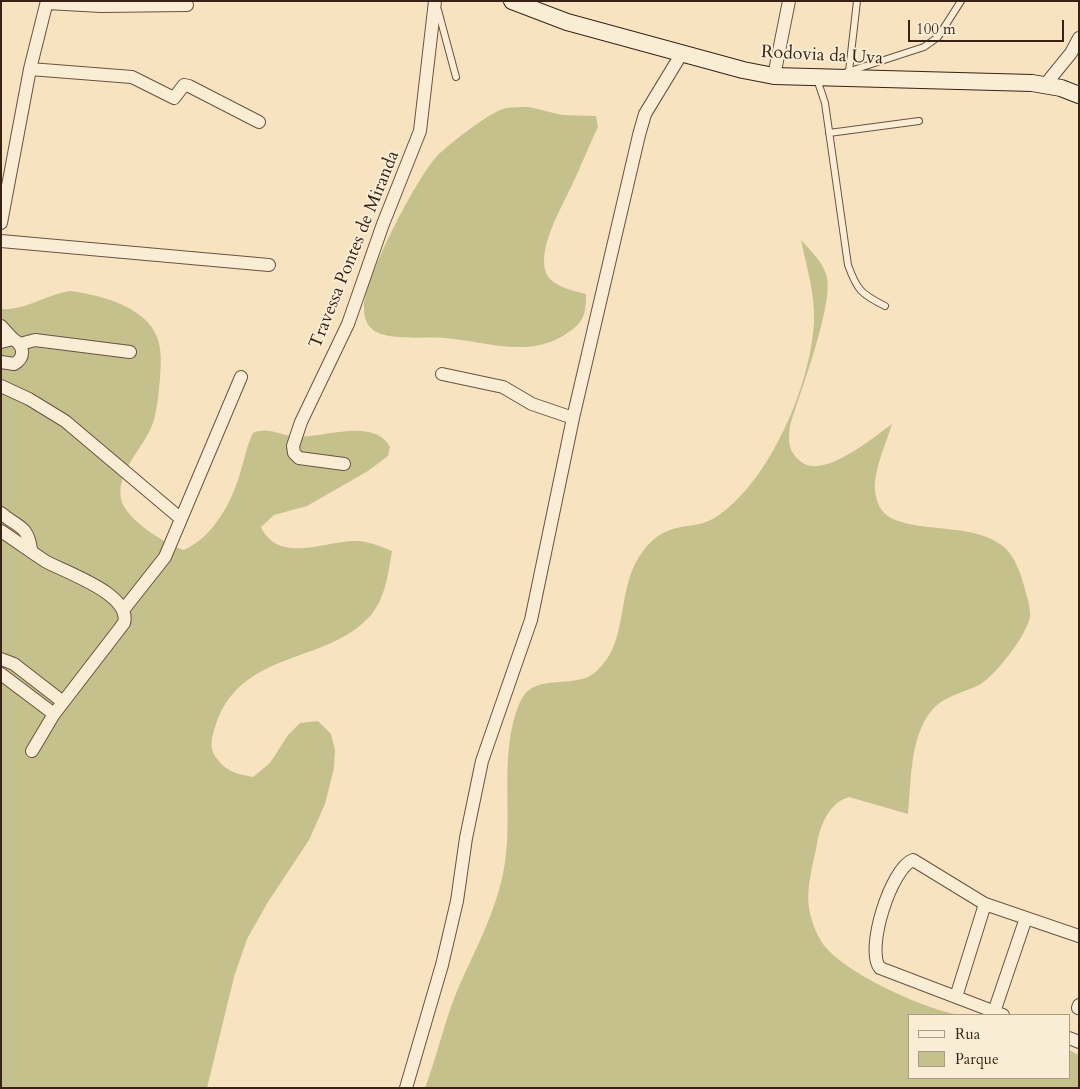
<!DOCTYPE html>
<style>
body{margin:0}
#map{position:relative;width:1080px;height:1089px;overflow:hidden;background:#f8e3c0;font-family:Cardo,serif}
canvas{display:block}
.frame{position:absolute;inset:0;border:2px solid #3a2115;pointer-events:none}
.legend{position:absolute;left:908px;top:1014px;width:162px;height:65px;box-sizing:border-box;background:#faedd6;border:1px solid #ad9b89;margin:0;padding:6px 9px;list-style:none;font-size:15px;color:#3a2115}
.legend li{display:flex;align-items:center;gap:10px;height:25px}
.legend b{width:25px;border:1px solid #ad9b89}
.scale{position:absolute;left:908px;top:20px;width:156px;height:22px;box-sizing:border-box;border:2px solid #3a2115;border-top:0;padding-left:6px;font-size:15px;line-height:18px;white-space:nowrap;color:#3a2115;-webkit-text-stroke:4px #faedd6;paint-order:stroke}
</style>
<div id="map">
<canvas width="1080" height="1089"></canvas>
<div class="frame"></div>
<ul class="legend">
<li><b style="height:6px;background:#faedd6"></b>Rua</li>
<li><b style="height:14px;background:#c5c18d"></b>Parque</li>
</ul>
<div class="scale">100 m</div>
</div>
<script>
const g = document.querySelector('canvas').getContext('2d');
g.lineJoin = 'round';
function fill(path, color) { g.fillStyle = color; g.fill(path, 'evenodd'); }
function stroke(path, color, width, dash) { g.strokeStyle = color; g.lineWidth = width; g.lineCap = dash ? 'butt' : 'round'; g.setLineDash(dash || []); g.stroke(path); }
function drawText(font, color, halo, rows, align = 'center') {
  g.font = font + ' Cardo,serif'; g.lineWidth = 4; g.setLineDash([]); g.textBaseline = 'middle'; g.strokeStyle = halo; g.fillStyle = color; for (const [text, x, y, turn = 0] of rows) {
    g.save(); g.translate(x, y); g.rotate((+turn || 0) * Math.PI / 180); g.textAlign = isNaN(turn) ? turn : align; if (halo) g.strokeText(text, 0, 0); g.fillText(text, 0, 0); g.restore();
  }
}
const green = new Path2D(`
 M529,107L562,115L596,116L598,127C589,145 582,164 573,183C563,205 537,247 546,273C551,286 574,291 586,294C586,315 584,322 566,334C528,359 486,341 445,338C426,336 384,342 371,328C365,322 364,315 364,307C364,279 419,172 440,153C455,140 488,113 506,108C513,107 521,107 529,107Z
 M801,240C810,250 822,261 826,274C836,300 799,395 790,426C788,442 788,450 800,461C822,481 874,437 892,424C886,444 874,469 875,490C876,501 880,512 891,518C924,534 974,522 1004,547C1017,558 1023,581 1027,597C1029,602 1030,611 1030,616C1028,634 995,676 979,685C956,696 938,696 924,722C910,749 911,784 908,814L849,797C830,802 820,825 817,844C813,864 806,888 809,908C811,920 816,934 823,944C844,973 924,1009 960,1015H909V1078H1069V1050L1079,1055V1088H425C437,1056 444,1023 457,991C474,952 494,916 503,874C515,819 497,755 520,702C532,674 566,687 588,677C593,675 599,669 603,664C628,636 617,584 643,551C670,516 693,534 719,515C771,479 812,382 814,320C815,293 806,265 801,240Z
 M70,291C100,295 145,306 157,337C162,350 161,365 160,378C159,392 157,410 153,423C144,448 116,471 121,499C125,519 165,544 184,550C213,537 233,501 241,470C245,457 247,445 253,433C267,427 277,434 291,436C317,439 343,427 369,432C378,434 386,439 390,447L388,456L368,471L307,506L274,515L261,527C279,566 328,539 358,541C370,542 380,546 392,551C388,573 386,597 371,615C326,666 240,648 215,727C212,738 209,746 215,756C225,771 236,774 253,777L270,763L288,735L300,723L318,721L331,734L335,750L334,768L325,804L309,840L268,902L247,939L234,977L207,1088H1V309C28,310 44,295 70,291Z`);
const lane = new Path2D(`
 M438,10L456,77
 M849,71L857,1
 M844,73L924,47L938,37L961,1
 M817,79L825,103L848,265C857,290 861,294 885,306
 M829,133L919,121`);
const street = new Path2D(`
 M47,3L101,6L187,5
 M30,69L132,77L174,98L184,85L189,86L259,122
 M774,76L789,1
 M1045,85L1071,53L1079,38
 M1,223L30,69L47,1
 M1,241L269,265
 M1,326L13,339
 M1,342L13,339C25,346 25,358 14,364L1,362
 M20,344L35,340L130,352
 M442,374L503,387L532,404L573,418
 M1,386L29,399L65,421L180,518
 M344,464L299,458L294,453L293,446L301,422L348,324L383,224L420,131L435,1
 M1,513C18,528 27,524 31,549
 M1,531C16,541 30,551 45,561C64,572 132,594 124,623L54,714L32,751
 M124,609L165,557L241,377
 M1,659L14,664L63,702
 M1,674L54,714
 M956,997L985,904
 M1078,1008L1079,1005
 M994,1012L1026,918
 M1003,1015L880,968C865,950 891,868 913,860L985,904L1079,936
 M1069,1038L1079,1042
 M406,1088L442,965L457,901L466,838L482,761L531,620L573,418L639,135L645,114L682,53`);
const secondary = new Path2D(`
 M512,1L567,22L743,70L774,76L1032,83L1061,88L1079,95`);
const streetNames = [
 ["Rodovia da Uva",822,56,3],
 ["Travessa Pontes de Miranda",355,250,-68]
];
fill(green, '#c5c18d');
stroke(lane, '#6a5240', 8);
stroke(street, '#6a5240', 14);
stroke(secondary, '#3a2115', 18);
stroke(lane, '#faedd6', 6);
stroke(street, '#faedd6', 12);
stroke(secondary, '#faedd6', 16);
drawText('18px', '#3a2115', '#faedd6', streetNames);
</script>
